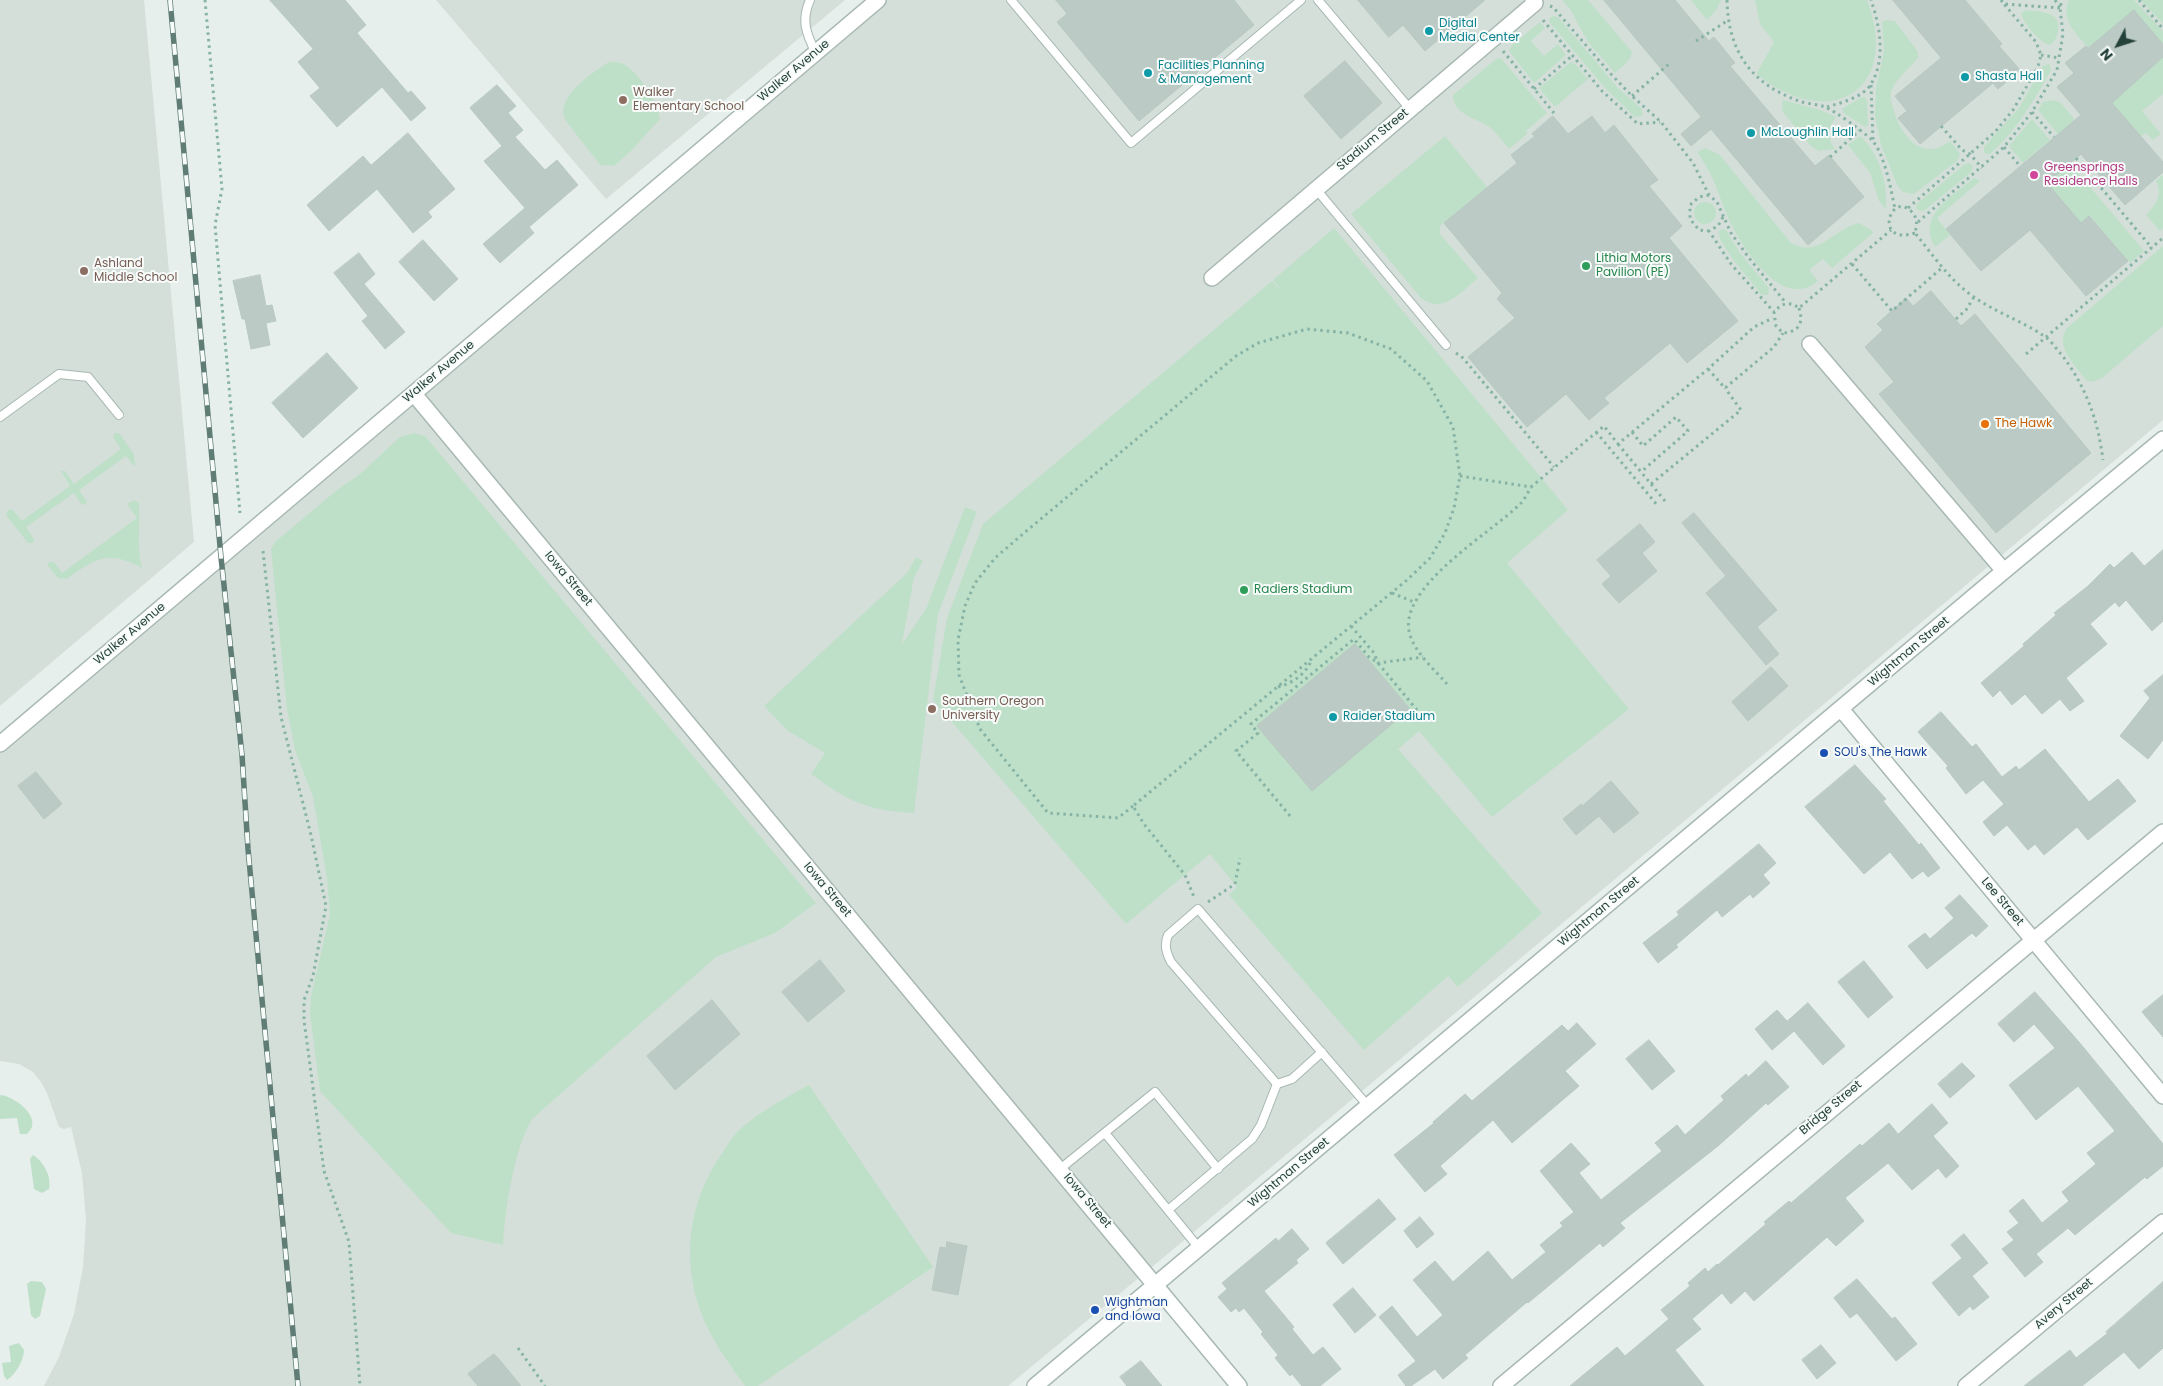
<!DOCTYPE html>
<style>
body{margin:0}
#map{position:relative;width:2163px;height:1386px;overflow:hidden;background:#e6efeb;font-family:Poppins,sans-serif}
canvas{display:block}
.north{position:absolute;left:2093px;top:20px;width:50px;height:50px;-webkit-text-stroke:4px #f7fbf9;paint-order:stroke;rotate:230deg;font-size:14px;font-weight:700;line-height:20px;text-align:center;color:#24423a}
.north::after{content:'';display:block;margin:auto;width:18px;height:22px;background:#24423a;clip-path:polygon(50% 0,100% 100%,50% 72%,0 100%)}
</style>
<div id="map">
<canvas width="2163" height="1386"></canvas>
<div class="north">N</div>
</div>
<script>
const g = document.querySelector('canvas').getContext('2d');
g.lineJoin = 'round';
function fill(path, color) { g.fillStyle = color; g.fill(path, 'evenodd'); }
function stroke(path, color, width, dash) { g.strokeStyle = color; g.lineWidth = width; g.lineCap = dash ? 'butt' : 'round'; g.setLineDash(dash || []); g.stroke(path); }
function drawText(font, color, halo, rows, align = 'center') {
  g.font = font + ' Poppins,sans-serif'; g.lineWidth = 4; g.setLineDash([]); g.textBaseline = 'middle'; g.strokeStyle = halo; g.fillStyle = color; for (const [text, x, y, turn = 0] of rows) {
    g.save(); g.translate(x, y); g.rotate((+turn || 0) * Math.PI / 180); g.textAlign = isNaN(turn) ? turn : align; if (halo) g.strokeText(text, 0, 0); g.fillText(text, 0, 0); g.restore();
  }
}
const built = new Path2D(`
 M0,0H144L194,542L0,706Z
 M436,0H845L606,199Z
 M883,0H2163V420L1164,1257L1008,1386H44L59,1357L74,1314L83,1267L86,1220L82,1173L71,1127L64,1129L59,1127L47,1093L41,1082L33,1072L19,1064L0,1061V749Z`);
const green = new Path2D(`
 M1562,0H1588L1632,52C1631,62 1621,67 1615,73L1588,42L1570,9Z
 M1691,0H1721L1717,9L1707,20Z
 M1755,0H1867C1901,89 1833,132 1760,77L1757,73L1774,42L1760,24Z
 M2069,0H2134L2163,31V44L2134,10L2089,48C2076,35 2060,18 2069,0Z
 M2141,0H2163V24Z
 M2026,10C2040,12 2062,11 2058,31C2057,37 2055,41 2050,45C2041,44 2022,22 2021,13Z
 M1553,16L1558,17L1618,88L1642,109V116L1635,117L1607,90L1550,23L1549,19Z
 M1886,20L1895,21L1918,52V58C1910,68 1895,79 1891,92C1890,98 1892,105 1894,111C1902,138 1923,162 1950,141L1960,154L1958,160L1914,194L1903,192L1898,187L1881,145L1875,116L1876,89L1884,51L1882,22Z
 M1540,22L1545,28L1531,41L1544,56L1558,44L1566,55L1534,83L1509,51L1512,45Z
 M2163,57V94L2142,111L2161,134L2153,140L2146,133L2141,136L2108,98L2124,92Z
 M1501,58L1547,113L1526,131L1527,134L1509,149C1504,143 1499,136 1493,130C1481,118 1453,117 1453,95L1496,59Z
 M609,62C613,62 617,62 621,63C637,69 659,103 660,119L631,151L614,166L600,165C594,156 567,124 564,117C558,95 593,72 609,62Z
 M1571,62L1575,64L1588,79L1555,107L1539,88Z
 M2049,64L2051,70C2034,101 2017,130 1990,154H1986L1984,152V147L2019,108L2043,66Z
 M1862,97H1865L1867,100L1868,125L1865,127L1844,113L1842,109Z
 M1783,100L1820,110L1836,117C1828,127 1827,139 1835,149L1819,151L1811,146L1782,111Z
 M2054,100L2061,103L2075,120L2058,134L2038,110L2043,102Z
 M2032,119L2050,140L2023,163L2009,146Z
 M1445,136L1487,187L1440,226V234L1478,278C1461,292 1443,315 1421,298L1351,214Z
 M1860,136C1879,152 1888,184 1886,209L1879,201L1870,173L1848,145Z
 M1705,148L1720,155L1791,243C1819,259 1834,228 1859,223L1874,232L1832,268L1823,259L1809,270L1818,281C1783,310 1748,255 1733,228C1724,211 1719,192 1711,175C1707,167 1702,160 1697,152Z
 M1970,163L1973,167L1971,172L1924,211L1917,210L1916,205L1919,202L1965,164Z
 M2070,163L2144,251L2130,263L2090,216L2081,223L2047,183Z
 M2163,175V228L2160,231L2146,215C2156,205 2163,194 2156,181Z
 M1974,178L1980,181L1937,218L1950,235L1935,247C1916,215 1953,196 1974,178Z
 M1694 213a11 11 0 1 1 22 0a11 11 0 1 1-22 0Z
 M1334,228L1568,510L1507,563L1629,709L1492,817L1419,731L1398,749L1542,913L1458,987L1448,976L1364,1050L1229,895L1237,887L1210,854L1126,924L933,700L947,618L983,524L1272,281L1285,295L1273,280Z
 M1722,229L1726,230L1739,252L1769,288L1768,295H1762L1734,261L1721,241L1718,232Z
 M2163,246V326L2102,378L2091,382L2086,380C2075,365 2054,346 2067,328Z
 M115,433H119L134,454L135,465L134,466L126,456L79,490L87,502L86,504L82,505L74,493L26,527L34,539L33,543H28L6,515L9,509L13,510L22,521L70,486L61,471H65L74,484L121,449L113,437Z
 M414,433L425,436L816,903L775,933L716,957L532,1119C514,1149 505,1210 503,1245L451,1233L320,1091L310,1014L311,996L330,915L327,878L313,797L295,750L287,709L271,549L275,542L337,490L360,474L400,437Z
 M134,500L139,503C141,525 136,547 142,568C109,550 95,558 67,579L58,578L48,566V562H54L62,573L137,518L127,504Z
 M965,507L977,512L938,614L914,813C869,811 847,801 811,774L825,753L788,731L764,706L907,573L916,557L923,561L914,577L902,644L926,609Z
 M809,1085L933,1267L758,1386H745C730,1365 713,1342 703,1318C680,1261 688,1201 723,1152C727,1146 731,1139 736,1133C757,1113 783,1099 809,1085Z
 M0,1095C15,1096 45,1119 27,1134H20L17,1118L0,1119Z
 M33,1155C43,1161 52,1176 49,1189L42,1193L34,1189L30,1159Z
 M31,1281L42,1282L46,1289L40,1316L35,1319L31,1315L27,1284Z
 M19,1343L24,1350C24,1360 16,1374 7,1380L4,1376L2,1363L11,1362L9,1346Z`);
const building = new Path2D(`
 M270,0H345L366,25L357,33L408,93L411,91L426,108L411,121L382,87L337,127L310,96L320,88L298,62L313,49Z
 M1056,0H1234L1254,25L1139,121L1057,22L1067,14Z
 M1358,0H1485L1425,51L1403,25L1389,37Z
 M1604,0H1675L1709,41L1714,37L1735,63L1730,66L1815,166L1829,155L1864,197L1808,245L1711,129L1691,146L1681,134L1701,117Z
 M1893,0H1965L2002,44L1999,46L2020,70L1998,89L1993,83L1920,144L1898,118L1907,111L1895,96L1941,58Z
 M2134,10L2163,44V57L2112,103L2163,162V172L2125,205L2081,154L2047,183L2081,223L2089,216L2128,261L2086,296L2030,230L1981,271L1946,229L2081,115L2057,87L2074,73L2065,63L2086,46L2088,48Z
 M1345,61L1382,103L1341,139L1304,96Z
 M497,85L516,106L508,113L523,130L515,137L545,170L557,160L578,185L529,227L534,233L500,263L483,244L525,208L484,161L502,146L470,108Z
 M1553,116L1568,134L1592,116L1605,133L1614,125L1658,180L1649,186L1682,226L1669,238L1738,321L1687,363L1670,343L1604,398L1609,403L1589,420L1566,394L1527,427L1468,357L1515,318L1497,299L1502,293L1444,223L1517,163L1511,155L1535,136L1532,134Z
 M408,133L455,189L428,212L432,217L413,233L377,189L329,231L307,205L363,156L371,165Z
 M423,240L458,279L434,301L399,262Z
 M359,253L375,274L364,284L405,332L385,349L362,321L368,316L334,273Z
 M260,275L266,306L272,305L276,321L266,323L270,345L251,349L245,319H242L233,281Z
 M1931,291L1961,326L1975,314L2091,453L1996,533L1879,394L1894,382L1865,347L1883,330L1877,324L1906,298L1913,306Z
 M327,353L358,388L303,438L272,403Z
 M1694,513L1777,610L1757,627L1779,654L1766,665L1706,593L1726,576L1682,523Z
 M1640,524L1655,542L1642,553L1657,571L1619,603L1602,584L1611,576L1597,560Z
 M2163,550V621L2152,631L2126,600L2119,607L2115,602L2090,624L2107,644L2066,678L2084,701L2070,711L2060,699L2042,714L2025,694L2012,705L2000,690L1993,697L1981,683L2024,646L2023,644L2056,615L2054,613L2088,586L2110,564L2114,568L2132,552L2144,566Z
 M1355,644L1410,709L1312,791L1257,726Z
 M1771,667L1788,686L1748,721L1732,702Z
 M2163,675V740L2148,759L2120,736L2150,698L2144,691Z
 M1941,712L1972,747L1976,744L2002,777L2016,766L2019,770L2045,749L2089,802L2118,779L2136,801L2088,840L2077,827L2044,855L2035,844L2028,850L2007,825L1994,836L1983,822L2004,804L1983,780L1966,794L1946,768L1948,766L1918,732Z
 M1855,765L1886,799L1883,801L1919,845L1921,843L1940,868L1928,877L1923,871L1912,879L1890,852L1864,874L1805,807Z
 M36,772L62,804L44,819L18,786Z
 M1611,781L1639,813L1614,833L1599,816L1576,835L1563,819L1581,804L1582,806Z
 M1759,844L1776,863L1763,875L1770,883L1753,898L1750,894L1722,917L1717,910L1676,945L1678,947L1658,963L1643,943L1679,915L1677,912Z
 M1960,895L1988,926L1976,937L1972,933L1927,969L1908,946L1925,933L1930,939L1954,918L1945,908Z
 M820,960L845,991L808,1022L782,992Z
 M1864,961L1893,997L1868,1018L1838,982Z
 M2035,992L2079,1042L2163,1144V1166L2147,1179L2145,1177L2075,1235L2068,1228L2036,1254L2043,1262L2025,1277L2002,1249L2014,1240L2007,1232L2019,1223L2009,1211L2023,1199L2042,1223L2069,1201L2062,1192L2096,1164L2087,1153L2115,1131L2078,1086L2036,1120L2009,1085L2055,1048L2034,1024L2014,1042L1998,1024Z
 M2163,995V1037L2142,1012Z
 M712,1000L740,1034L675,1090L647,1056Z
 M1808,1003L1845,1046L1823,1065L1794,1031L1772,1050L1755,1029L1777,1010L1787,1021Z
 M1577,1023L1596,1044L1565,1071L1579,1086L1512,1143L1493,1120L1440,1166L1447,1174L1425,1192L1394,1155L1434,1123L1433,1122L1465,1094L1472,1101L1562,1025L1568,1031Z
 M1649,1040L1675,1071L1652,1090L1626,1059Z
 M1766,1061L1789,1087L1768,1105L1766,1103L1718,1146L1620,1223L1625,1228L1603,1247L1600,1243L1528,1303L1527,1302L1465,1355L1468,1358L1443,1379L1435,1369L1411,1386H1406L1398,1375L1416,1361L1379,1317L1392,1306L1417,1337L1443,1315L1413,1280L1435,1261L1453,1282L1488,1251L1512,1280L1546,1252L1540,1245L1563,1226L1560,1223L1574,1212L1540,1171L1571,1143L1590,1164L1579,1173L1601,1200L1662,1151L1655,1143L1677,1125L1685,1135L1724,1100L1721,1096L1746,1074L1748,1077Z
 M1962,1063L1975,1076L1950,1098L1938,1084Z
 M1932,1104L1948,1123L1933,1136L1959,1166L1946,1178L1938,1168L1912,1190L1888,1163L1845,1198L1864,1221L1836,1246L1827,1237L1754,1301L1745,1291L1731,1304L1722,1293L1692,1319L1701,1329L1675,1350L1704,1386H1570L1617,1347L1625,1356L1669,1319L1661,1310L1690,1286L1688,1283L1705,1268L1708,1272L1717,1264L1718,1265L1766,1224L1764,1222L1789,1201L1791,1203L1860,1144L1862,1146L1889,1123L1898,1134Z
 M1379,1199L1396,1219L1343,1264L1326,1243Z
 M1420,1217L1434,1234L1417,1248L1404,1231Z
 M1292,1229L1309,1249L1296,1260L1298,1263L1264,1291L1294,1327L1292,1329L1313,1355L1323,1347L1341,1369L1320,1386H1302L1292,1374L1290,1376L1275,1358L1278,1355L1261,1334L1263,1332L1244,1308L1239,1312L1236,1308L1231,1312L1218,1297L1227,1289L1222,1283L1276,1238L1278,1241Z
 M1964,1234L1988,1263L1972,1276L1989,1297L1973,1310L1970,1306L1959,1316L1932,1283L1962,1258L1951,1245Z
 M947,1242L967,1246L958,1295L932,1290L940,1247L946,1248Z
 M1857,1279L1892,1319L1895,1317L1917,1344L1896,1361L1857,1313L1850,1318L1834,1298Z
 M2163,1282V1348L2139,1369L2124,1352L2082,1386H2024L2070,1350L2076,1358L2108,1333L2106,1332Z
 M1353,1288L1376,1315L1355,1333L1333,1305Z
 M1821,1345L1836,1363L1817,1379L1802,1360Z
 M494,1354L499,1359L521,1386H478L468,1374Z
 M1141,1361L1162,1386H1127L1120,1377Z`);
const path = new Path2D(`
 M205,0L222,189L215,225L240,513
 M1727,0C1728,51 1751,84 1799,101C1807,104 1817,104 1825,107C1834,110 1865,133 1872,140C1885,155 1891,190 1895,209
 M2001,0L2004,4L2060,8
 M2055,0L2060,7
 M2139,0L2163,29
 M1550,6L1553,7L1609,72L1632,96L1661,122L1693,163L1709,195L1717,202L1731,233L1749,258L1786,303
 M1543,20L1602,91L1638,124L1660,122
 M1696,41L1727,21
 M1503,51L1554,113
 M2041,55L2059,58
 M1871,85L1873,140
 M1534,89L1573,55
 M1632,96L1669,64
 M1827,107C1840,103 1864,97 1871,84C1886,59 1880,26 1871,0
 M2032,112L2054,137
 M1941,126L1962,150L1970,154L1982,168
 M2004,147L2020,166
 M1830,157L1860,130
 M2076,158L2152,248
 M1709,195L1699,197L1690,205V219L1699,230L1709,231
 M1908,208L1995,132L2013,110L2038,67L2041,55L2036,42L2004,4
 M1723,217L1718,226L1709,231L1731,264L1774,312
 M1918,222L2004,147L2032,112L2057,70L2063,34L2060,8L2062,0
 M1915,233C1873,246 1890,191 1911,211C1918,218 1917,224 1915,233C1933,255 1950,281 1974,297C1995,312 2022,321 2044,336C2051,340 2056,349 2062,355C2086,387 2098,420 2103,460
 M1852,264L1892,311L1943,267
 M1799,308C1804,323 1799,332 1783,333L1776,326L1774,312C1782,303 1789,301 1799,308L1891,230
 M1956,319L1966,310L1974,297
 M1456,353L1463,358L1554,467
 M2026,354L2163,238
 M1708,369L1725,388L1774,347L1783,333
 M1596,432L1658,506
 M1632,432L1643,446L1676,417L1688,431L1641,472
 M1618,444L1665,501
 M1460,476L1531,487L1604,426L1618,444L1708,369L1754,327L1773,318
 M1651,484L1741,410L1725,388
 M263,551L281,717L311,835L326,906L313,976L304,1000V1020L324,1171L349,1242L360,1386
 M1392,593L1416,603
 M1351,626L1374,653L1378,663L1423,657
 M1447,684C1435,670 1416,654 1410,635C1395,588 1493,532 1521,503C1525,499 1528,492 1531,487
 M1278,687C1293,683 1306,674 1312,659
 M1133,806L1118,818L1048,813L980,729L959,675L958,640L965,606L975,583L995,558L1024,533L1236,356L1258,343L1307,329L1348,333L1391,349L1427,381L1453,427L1460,476L1454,508L1445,533L1430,558L1407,580L1133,806L1144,824L1185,875L1194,897
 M1290,816L1236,751L1258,733L1251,724L1354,639L1369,657L1378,663L1417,710
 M1208,902L1235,884L1240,858
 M518,1348L545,1386`);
const service = new Path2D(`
 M810,0C801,20 806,34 816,53
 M1011,0L1131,143L1301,0
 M1318,0L1410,109
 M1316,189L1446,345
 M0,417L59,374L88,377L119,415
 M1277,1084L1292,1079L1322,1052
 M1105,1133L1199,1248
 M1060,1169L1155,1092L1218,1169
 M1168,1210L1252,1139L1261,1125L1277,1084L1171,962C1166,952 1164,945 1168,935L1198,909L1368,1106`);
const minor = new Path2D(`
 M1212,278L1535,3L1533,0
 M1810,344L2004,571
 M414,394L1239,1386
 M1841,709L2163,1096
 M1035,1386L2004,571L2163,439
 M1501,1386L2163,832
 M1966,1386L2163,1222`);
const tertiary = new Path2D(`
 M0,744L878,0`);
const rail = new Path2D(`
 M170,0L221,557L242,755L248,849L298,1386`);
const markers = [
 [1429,31,5,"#0f9aa8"],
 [1148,73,5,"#0f9aa8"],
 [1965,77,5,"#0f9aa8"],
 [623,100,5,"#8d6e63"],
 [1751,133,5,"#0f9aa8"],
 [2034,175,5,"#d1479c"],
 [1586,266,5,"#2e9e5b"],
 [84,271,5,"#8d6e63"],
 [1985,424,5,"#e8710a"],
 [1244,590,5,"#2e9e5b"],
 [932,709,5,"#8d6e63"],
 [1333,717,5,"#0f9aa8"],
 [1824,753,5,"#1a4fb4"],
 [1095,1310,5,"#1a4fb4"]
];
const cultureNames = [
 ["Digital",1439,24],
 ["Media Center",1439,38],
 ["Facilities Planning",1158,66],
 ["& Management",1158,80],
 ["Shasta Hall",1975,77],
 ["McLoughlin Hall",1761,133],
 ["Raider Stadium",1343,717]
];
const streetNames = [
 ["Walker Avenue",794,71,-40],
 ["Stadium Street",1373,140,-40],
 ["Walker Avenue",439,372,-40],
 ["Iowa Street",568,579,50],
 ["Walker Avenue",130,634,-40],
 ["Wightman Street",1909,652,-40],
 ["Iowa Street",827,890,50],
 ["Lee Street",2002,902,50],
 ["Wightman Street",1599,912,-40],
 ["Bridge Street",1831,1108,-40],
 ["Wightman Street",1289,1173,-40],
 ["Iowa Street",1087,1201,50],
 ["Avery Street",2064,1304,-40]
];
const educationNames = [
 ["Walker",633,93],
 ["Elementary School",633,107],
 ["Ashland",94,264],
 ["Middle School",94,278],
 ["Southern Oregon",942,702],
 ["University",942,716]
];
const hotelNames = [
 ["Greensprings",2044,168],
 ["Residence Halls",2044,182]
];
const leisureNames = [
 ["Lithia Motors",1596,259],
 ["Pavilion (PE)",1596,273],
 ["Radiers Stadium",1254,590]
];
const foodNames = [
 ["The Hawk",1995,424]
];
const transitNames = [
 ["SOU's The Hawk",1834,753],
 ["Wightman",1105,1303],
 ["and Iowa",1105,1317]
];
fill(built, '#d4dfda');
fill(green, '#bfe0c8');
fill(building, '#bbcac4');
stroke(building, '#b8c9c2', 1);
stroke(service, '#a8b8b2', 10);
stroke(minor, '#a8b8b2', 18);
stroke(tertiary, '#a8b8b2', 18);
stroke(path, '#86b3a5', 3, [2.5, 4]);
stroke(service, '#fff', 8);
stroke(minor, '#fff', 15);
stroke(tertiary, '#fff', 15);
stroke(rail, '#5f7d75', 5.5);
stroke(rail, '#f7fbf9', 4, [11]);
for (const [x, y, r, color] of markers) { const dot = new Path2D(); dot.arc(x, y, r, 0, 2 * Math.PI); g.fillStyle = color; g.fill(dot); stroke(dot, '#f7fbf9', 2); }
drawText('12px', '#0d838f', '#f7fbf9', cultureNames, 'left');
drawText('12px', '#24423a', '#f7fbf9', streetNames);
drawText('12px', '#785e54', '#f7fbf9', educationNames, 'left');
drawText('12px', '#b23c85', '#f7fbf9', hotelNames, 'left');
drawText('12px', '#27864d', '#f7fbf9', leisureNames, 'left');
drawText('12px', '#c56008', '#f7fbf9', foodNames, 'left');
drawText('12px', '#164399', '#f7fbf9', transitNames, 'left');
</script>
